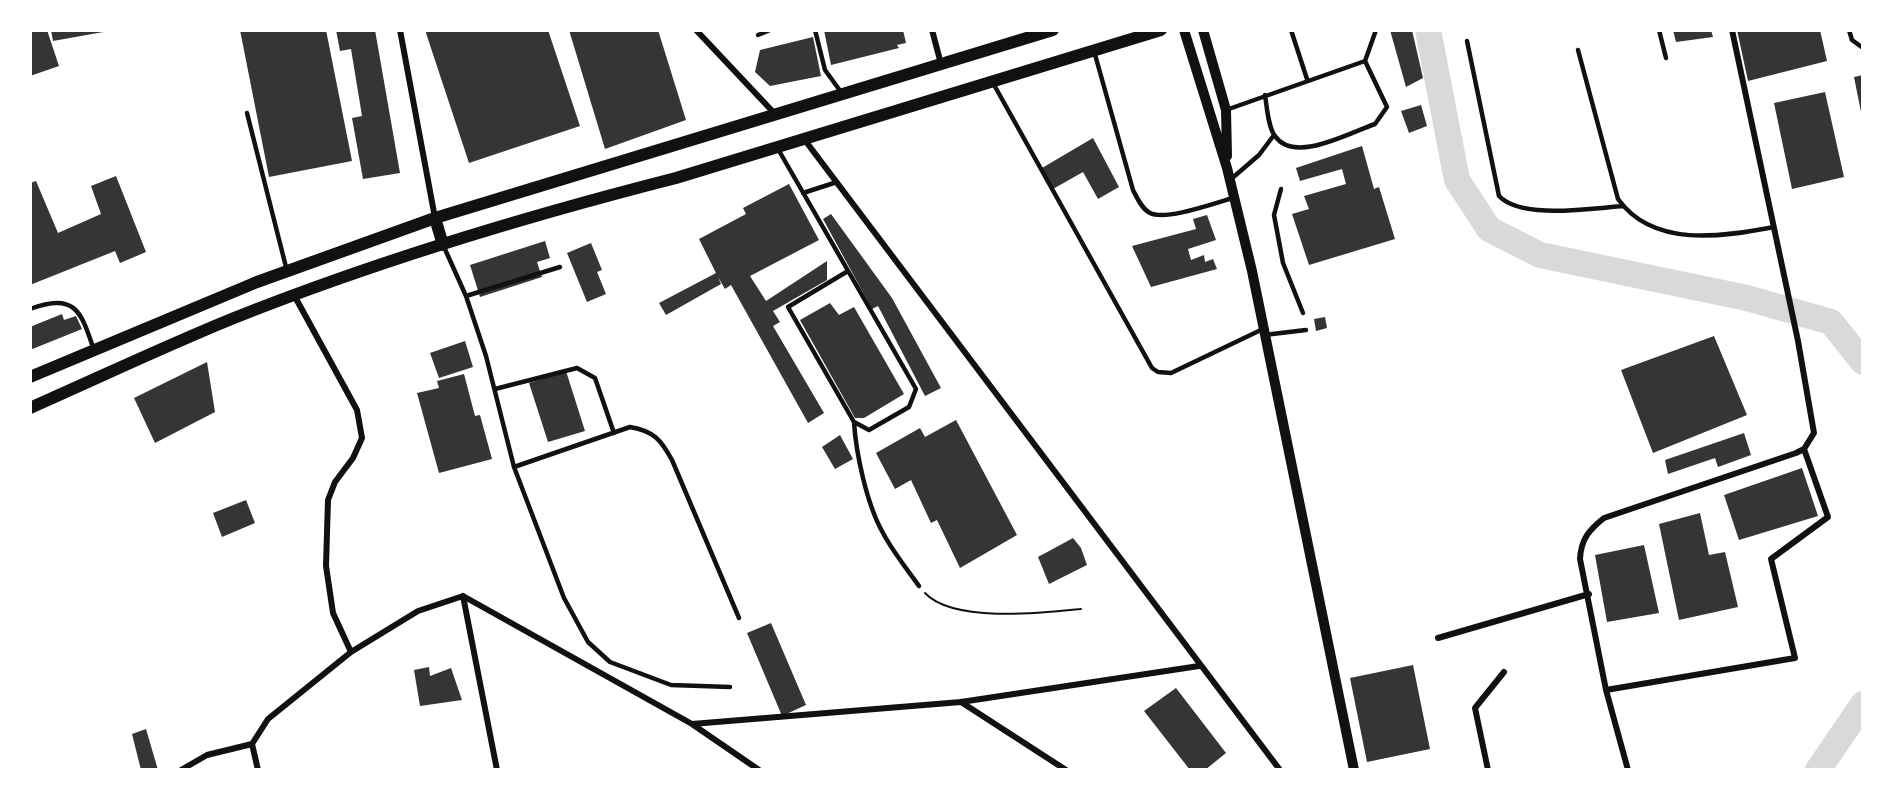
<!DOCTYPE html>
<style>
body{margin:0}
#map{position:relative;width:1893px;height:800px;overflow:hidden;background:#fff;font-family:"Work Sans",sans-serif}
canvas{display:block}
.frame{position:absolute;inset:0;border:32px solid #fff;pointer-events:none}
</style>
<div id="map">
<canvas width="1893" height="800"></canvas>
<div class="frame"></div>
</div>
<script>
const g = document.querySelector('canvas').getContext('2d');
g.lineJoin = 'round';
function stroke(path, color, width, dash) { g.strokeStyle = color; g.lineWidth = width; g.lineCap = dash ? 'butt' : 'round'; g.setLineDash(dash || []); g.stroke(path); }
function fill(path, color) { g.fillStyle = color; g.fill(path, 'evenodd'); }
const river = new Path2D(`
 M1428,30L1457,180L1489,229L1540,255L1747,298L1831,322L1863,362
 M1818,770L1863,704`);
const building = new Path2D(`
 M30,30H47L59,66L30,76Z
 M51,30H109V31L53,41Z
 M240,30H326L352,161L269,177Z
 M336,30H375L400,173L363,179L352,118L362,116L351,49L340,51Z
 M425,30H548L580,126L469,163Z
 M569,30H658L686,120L605,149Z
 M824,30H903L906,43L897,45L899,48L831,65Z
 M1390,30H1412L1423,78L1406,87Z
 M1673,30H1711L1713,37L1676,42Z
 M1737,30H1820L1827,61L1748,81Z
 M813,37L821,76L770,86L755,72L760,50Z
 M1863,75V117H1862L1854,77Z
 M1825,92L1844,177L1792,189L1774,103Z
 M1421,105L1427,126L1409,133L1401,111Z
 M1093,138L1119,187L1098,199L1083,172L1053,189L1042,168Z
 M1362,146L1374,189L1379,187L1395,239L1309,265L1292,214L1309,209L1304,196L1346,184L1342,169L1300,181L1296,168Z
 M116,176L146,252L120,263L115,251L30,285V183L36,181L58,233L101,214L91,186Z
 M789,184L819,240L750,276L766,301L827,261V280L773,311L780,322L773,326L824,413L808,423L731,285L725,289L718,277L721,284L666,315L659,303L716,273L699,239L746,214L743,208Z
 M831,214L892,298L941,388L925,396L878,306L872,309L823,219Z
 M1207,215L1216,240L1188,249L1191,260L1204,255L1205,262L1213,259L1217,269L1151,287L1132,246L1196,229L1193,219Z
 M545,241L550,258L537,262L542,277L480,297L470,265Z
 M591,243L602,270L597,272L606,294L587,302L567,253Z
 M830,303L839,315L854,307L904,394L864,418H855L800,320Z
 M62,314L64,320L76,316L82,329L30,350V327Z
 M1325,317L1327,328L1316,331L1314,319Z
 M1714,336L1747,415L1653,453L1621,370Z
 M465,341L473,367L439,378L430,353Z
 M207,362L215,412L155,443L134,398Z
 M566,371L585,431L548,442L529,383Z
 M464,374L475,416L480,415L492,459L439,473L417,393L439,388L437,381Z
 M956,420L1017,535L960,568L937,520L931,523L911,480L895,489L876,453L920,428L925,437Z
 M1744,433L1751,455L1718,467L1715,458L1668,474L1665,460Z
 M840,435L853,459L835,469L822,447Z
 M1802,468L1818,516L1739,540L1724,495Z
 M246,500L255,523L222,537L213,513Z
 M1700,513L1709,555L1725,552L1738,607L1679,620L1659,524Z
 M1073,538L1081,548L1087,565L1049,584L1038,557Z
 M1644,545L1659,613L1607,622L1595,555Z
 M771,623L806,705L782,716L747,633Z
 M1413,665L1430,749L1367,762L1350,678Z
 M429,667L430,676L451,668L462,700L420,706L414,670Z
 M1176,688L1226,753L1205,770H1190L1144,711Z
 M146,729L158,770H141L132,734Z`);
const path = new Path2D(`
 M925,593C953,623 1042,613 1081,609`);
const service = new Path2D(`
 M815,30L825,70L841,92
 M1291,30L1307,79
 M1659,30L1666,58
 M1849,30L1852,40L1863,48
 M758,35L770,30
 M1467,41L1499,196C1522,220 1592,208 1624,206
 M1578,50L1618,199C1653,248 1722,237 1774,227
 M1094,51L1133,190C1137,198 1142,209 1150,213C1166,221 1215,203 1233,198
 M993,83L1152,368L1158,372L1171,373L1263,329
 M1265,95C1267,107 1268,127 1275,136C1294,164 1349,133 1375,124L1387,107L1365,61
 M1226,110L1365,61L1376,30
 M247,113L287,271
 M778,149L916,389L909,407L869,430L854,422L788,307L848,271
 M1230,180L1259,155L1274,135
 M1281,189L1274,215L1283,263L1303,313
 M803,193L837,182
 M444,247L466,296L486,356L514,467L564,598L588,642L610,662L671,685L730,687
 M466,296L560,267
 M30,309C76,292 81,312 94,350
 M1264,335L1306,330
 M495,389L577,368L595,378L614,433
 M854,422C856,454 867,505 883,533C893,552 907,569 919,586
 M514,467L630,427C654,431 661,440 672,460L739,618`);
const minor = new Path2D(`
 M400,30L435,218
 M696,30L776,115
 M932,30L941,64
 M804,139L1280,770
 M294,295L357,410L362,438L353,458L335,482L328,500L326,566L333,613L351,652
 M463,596L692,724L759,770
 M463,596L497,770
 M1438,638L1589,594
 M1606,690L1795,658L1771,559L1828,517L1804,449
 M961,702L1066,770
 M692,724L961,702L1199,666
 M181,770L207,755L252,744
 M258,770L252,744L268,719L351,652L418,611L463,596
 M1488,770L1475,708L1504,672
 M1628,770L1606,690L1580,559C1581,539 1589,530 1604,518L1796,453L1804,449L1814,433L1798,341L1732,30`);
const tertiary = new Path2D(`
 M1184,30L1227,168L1252,271L1354,770
 M1203,30L1226,110L1227,156`);
const secondary = new Path2D(`
 M435,218L443,245
 M30,377L257,282L435,218L1053,30
 M30,408C98,378 165,346 234,318C377,261 527,216 676,178L1161,30`);
stroke(river, '#d9d9d9', 26);
fill(building, '#353535');
stroke(path, '#111', 2);
stroke(service, '#111', 4.5);
stroke(minor, '#111', 6);
stroke(tertiary, '#111', 10);
stroke(secondary, '#111', 12);
</script>
